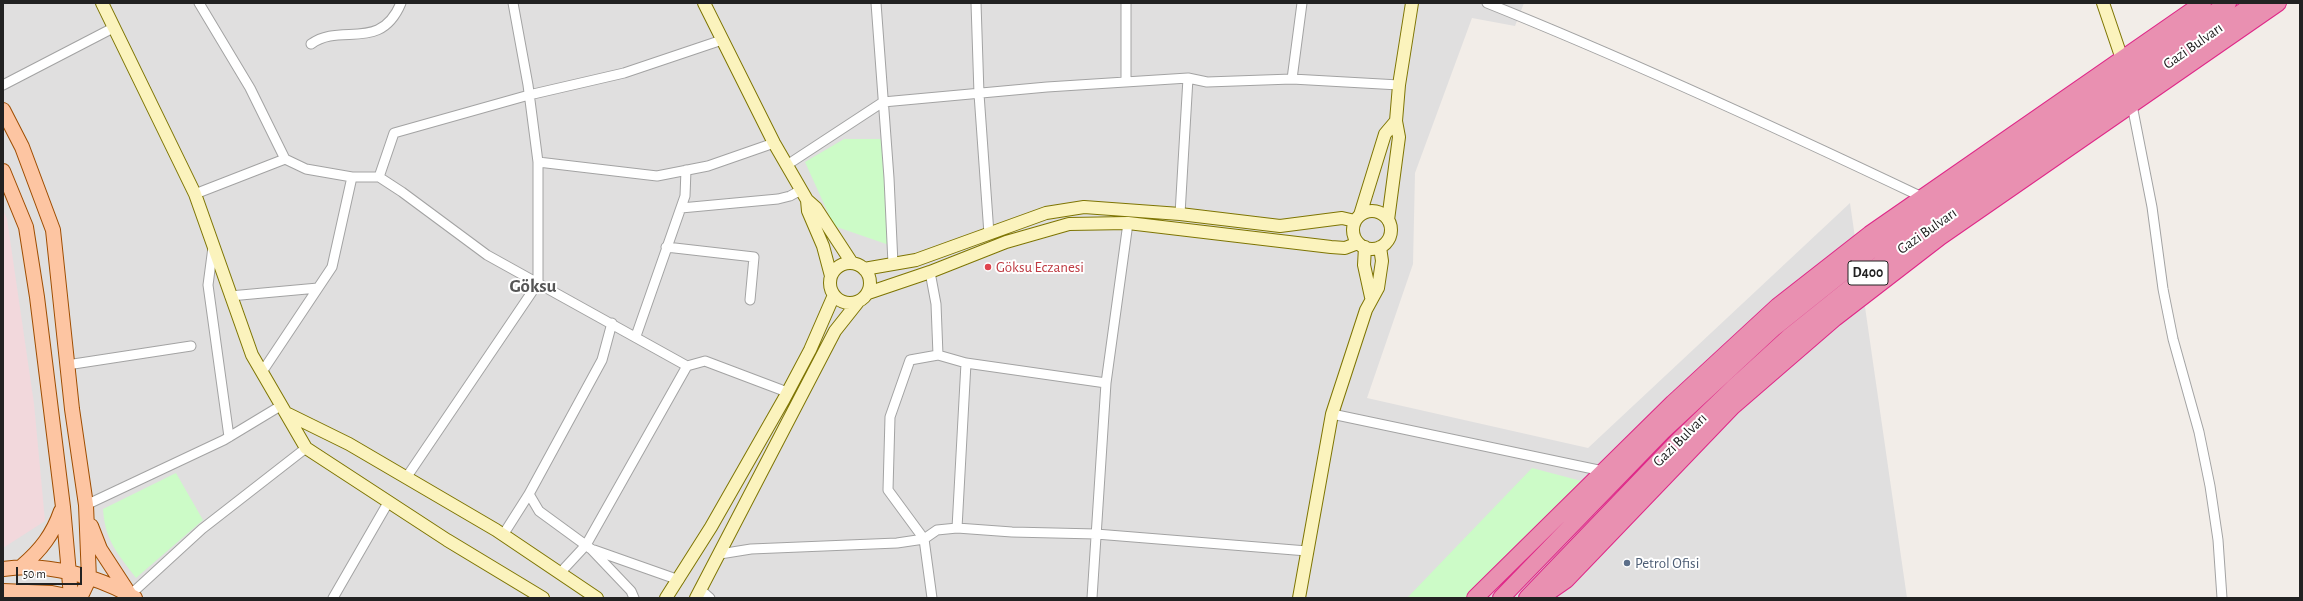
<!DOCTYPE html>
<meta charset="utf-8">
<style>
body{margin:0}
#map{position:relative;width:2303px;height:601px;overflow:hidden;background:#f2ede8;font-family:"Alegreya Sans",sans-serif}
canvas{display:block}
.frame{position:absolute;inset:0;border:4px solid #222;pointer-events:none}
.scale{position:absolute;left:16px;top:567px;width:66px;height:18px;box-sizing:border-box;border:2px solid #222;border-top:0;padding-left:5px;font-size:12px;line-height:14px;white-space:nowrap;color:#222;-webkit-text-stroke:3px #fff;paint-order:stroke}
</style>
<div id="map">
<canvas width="2303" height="601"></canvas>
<div class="frame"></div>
<div class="scale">50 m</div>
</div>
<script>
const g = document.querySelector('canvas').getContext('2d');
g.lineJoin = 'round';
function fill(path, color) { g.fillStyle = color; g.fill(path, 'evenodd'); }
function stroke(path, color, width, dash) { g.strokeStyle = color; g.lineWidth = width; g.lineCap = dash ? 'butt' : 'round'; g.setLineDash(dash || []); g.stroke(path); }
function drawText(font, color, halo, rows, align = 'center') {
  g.font = font + ' "Alegreya Sans",sans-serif'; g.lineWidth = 4; g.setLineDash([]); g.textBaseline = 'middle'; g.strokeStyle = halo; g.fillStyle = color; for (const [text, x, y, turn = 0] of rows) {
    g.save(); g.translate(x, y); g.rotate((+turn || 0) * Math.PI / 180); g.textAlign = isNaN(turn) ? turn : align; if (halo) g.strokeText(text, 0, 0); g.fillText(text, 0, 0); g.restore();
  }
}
const residential = new Path2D(`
 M3,3H1524L1515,26L1472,18L1415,173L1413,264L1367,398L1588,448L1850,203L1907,598H3Z`);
const commercial = new Path2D(`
 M3,210L7,219L34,404L45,521L3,548Z`);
const park = new Path2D(`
 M844,139H882L892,246L834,226L805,162Z
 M1532,468L1589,483L1472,598H1407Z
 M176,473L203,520L136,578C118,554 105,541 103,509Z`);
const street = new Path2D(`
 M199,3L250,88L285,159L306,169L352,177H379L402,192L487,255L687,366L705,361L787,392
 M876,3L889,178L893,264
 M976,3L979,94L989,234
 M1126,3V82
 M1487,3C1634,62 1779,129 1922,197
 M311,44C341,22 380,53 401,3
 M1292,79L1302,3
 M3,85L113,28
 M2129,101L2132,105L2152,207L2163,289L2173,339L2199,432L2210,486L2218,540L2222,598
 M538,162L657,176L708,166L774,143
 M787,165L883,102L1047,87L1188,78L1207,82L1292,79L1399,85
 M379,177L394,133L529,95L624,73L722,40
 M195,194L285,159
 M681,208L778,199L790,196L801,190
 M1180,214L1188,78
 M213,247L208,285L229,437
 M666,247L754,257L750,300
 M930,272L936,304L938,355L966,363L1106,383
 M230,296L318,288L332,267L352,177
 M612,323L602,360L529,494L539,511L591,549L631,591L634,598
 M636,336L685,196L686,170
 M67,365L191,346
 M262,372L318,288
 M1332,414L1603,471
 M406,478L538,283V162L528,85L513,3
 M86,505L224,440L282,405
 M957,528L966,363
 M503,535L529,494
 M594,550L679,580
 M720,554L751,549L897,543L924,539L937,530L957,528L1012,532L1096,534L1307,551
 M560,573L586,545L687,366
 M701,590L710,598
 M130,595L202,529L306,448
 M333,598L389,501
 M932,598L924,539L888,490L890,417L910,360L938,355
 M1092,598L1106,383L1128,223`);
const secondary = new Path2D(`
 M102,3L195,194L252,355L306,448L447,540L543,598
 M704,3L774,143L807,200L816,208L852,263
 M2103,3L2122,59
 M807,200L808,211L823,246L831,276
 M1353 230a19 19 0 1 1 38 0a19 19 0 1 1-38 0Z
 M1360,215L1385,134L1396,121
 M1388,220L1399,137L1396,121L1399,85L1412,3
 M1365,247L1364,265L1371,297
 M830 283a20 20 0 1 1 40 0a20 20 0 1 1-40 0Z
 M864,269L916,260L1046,213L1084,207L1180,214L1280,226L1342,218L1355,221
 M868,293L930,272L1006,242L1069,224L1128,223L1331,247L1345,248L1358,243
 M288,414L349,444L496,530L597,598
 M666,598L711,527L784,399L810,350L834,295
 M696,598L835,331L858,302
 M1299,598L1332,414L1366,310L1378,288L1382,261L1380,247`);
const primary = new Path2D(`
 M3,110L22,147L53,230L72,409L86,505L89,579L80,598
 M3,171L26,227L37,297L63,507L71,596
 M91,526L100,549L130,595
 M22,566C41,550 53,534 61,511
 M3,569C46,562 98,576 135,598
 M3,591L52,593L77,598`);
const highway = new Path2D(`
 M1475,598L1673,403L1778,306L1870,234L2203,3
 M1501,598L1662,432L1774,328L1869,252L2228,3
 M1527,598L1678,441L1733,388L1790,336L1881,263L2255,3
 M1540,598L1566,580L1732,407L1835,318L1940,237L2278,3`);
const markers = [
 [988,267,4,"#e0444e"],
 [1627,563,4,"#5c6f8a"]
];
const shields = [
 [1868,273,40]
];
const shieldNames = [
 ["D400",1868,273]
];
const streetNames = [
 ["Gazi Bulvarı",2193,46,-35],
 ["Gazi Bulvarı",1927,231,-35],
 ["Gazi Bulvarı",1680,440,-45]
];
const healthNames = [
 ["Göksu Eczanesi",996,267]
];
const serviceNames = [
 ["Petrol Ofisi",1635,563]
];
const districtNames = [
 ["Göksu",533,286]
];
fill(residential, '#e0dfdf');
fill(commercial, '#f2d8dc');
fill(park, '#ccfbc7');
stroke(street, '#a3a3a3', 11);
stroke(secondary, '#7e7503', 14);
stroke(primary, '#9f4d00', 16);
stroke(highway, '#df2788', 18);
stroke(street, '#fff', 9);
stroke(secondary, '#fbf3bd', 12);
stroke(primary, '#fdc5a2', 14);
stroke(highway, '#e990b1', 16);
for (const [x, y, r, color] of markers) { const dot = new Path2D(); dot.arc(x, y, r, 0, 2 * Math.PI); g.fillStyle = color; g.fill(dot); stroke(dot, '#fff', 1.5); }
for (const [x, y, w] of shields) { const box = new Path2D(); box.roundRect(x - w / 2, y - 12, w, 24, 3); g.fillStyle = '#fff'; g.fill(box); stroke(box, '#222', 1); }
drawText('bold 14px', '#222', null, shieldNames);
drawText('15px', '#222', '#fff', streetNames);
drawText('15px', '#be3a42', '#fff', healthNames, 'left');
drawText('15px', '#4e5e75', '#fff', serviceNames, 'left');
drawText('bold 19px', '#555', '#fff', districtNames);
</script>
